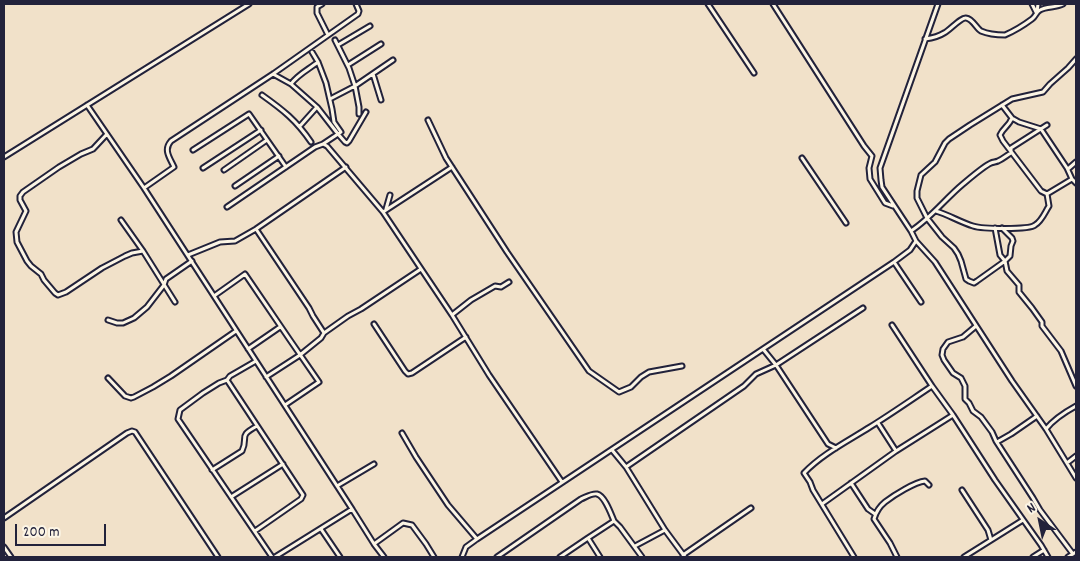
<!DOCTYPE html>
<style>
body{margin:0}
#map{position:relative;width:1080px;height:561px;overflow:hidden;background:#f1e1c9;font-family:Dekko,sans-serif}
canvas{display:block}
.frame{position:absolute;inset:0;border:5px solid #22223b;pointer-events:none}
.north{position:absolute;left:1015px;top:496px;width:50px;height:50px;-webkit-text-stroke:4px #fcf5e5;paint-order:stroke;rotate:326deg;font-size:14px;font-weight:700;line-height:20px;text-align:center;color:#22223b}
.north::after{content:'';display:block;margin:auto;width:18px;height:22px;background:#22223b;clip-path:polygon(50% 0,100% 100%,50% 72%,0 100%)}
.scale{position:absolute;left:15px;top:524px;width:91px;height:22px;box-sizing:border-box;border:2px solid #22223b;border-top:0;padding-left:6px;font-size:15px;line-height:18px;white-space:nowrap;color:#22223b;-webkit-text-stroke:4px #fcf5e5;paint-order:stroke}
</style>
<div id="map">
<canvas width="1080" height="561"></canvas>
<div class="frame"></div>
<div class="north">N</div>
<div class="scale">200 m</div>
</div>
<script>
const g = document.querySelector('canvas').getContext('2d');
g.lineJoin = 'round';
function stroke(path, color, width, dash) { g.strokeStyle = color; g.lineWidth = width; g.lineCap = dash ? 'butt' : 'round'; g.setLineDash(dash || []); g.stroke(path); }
const street = new Path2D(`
 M322,4L317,7V13L328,35
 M708,4L754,73
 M773,4L864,146L872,156L869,168L870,179L885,203L893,206
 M1032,4L1036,12
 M1037,12L1038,4
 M925,39C932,38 938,37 944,33C950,30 961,17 966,18C973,19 976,28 981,31C988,34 998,35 1005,35C1014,31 1024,25 1032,19C1036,16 1036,12 1040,10C1047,6 1056,8 1063,4
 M338,45L370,26
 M312,52L318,62L326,83L332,109L334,122L341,132L323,144
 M318,62C309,69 297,75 291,84L317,107L338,134L345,142L347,143L349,141L366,112
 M348,65L381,44
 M273,74L291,84
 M373,74L381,100
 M262,95C283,110 296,120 311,142
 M330,99L355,86L349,68L335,40
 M87,105L144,188L352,509
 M1002,105L1012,118L1019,122L1041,129L1067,168L1072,179L1076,183
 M359,114V107L355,86L393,60
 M1012,118C1009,126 1003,128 1000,135L1003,141L1041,191L1047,194
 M428,120L446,158L507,252L589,371L619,392L631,387L641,377L649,372L682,366
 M300,126L317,107
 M107,134L93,149L81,154L59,167L23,192L20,196V200L26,211L16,232L17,242L27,261L31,266L41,274L44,280L55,293L58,295L66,292L102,268L125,256L132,253L143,251
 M193,150L249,114L286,167
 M4,157L249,4
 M802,158L846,223
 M203,168L261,130
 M1068,169L1076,162
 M224,170L267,140
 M235,186L279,156
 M144,188L174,167C170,158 163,150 171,141L273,74L358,14L359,11L356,4
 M227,207L315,147L323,144L327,146L383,212L452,315L489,375L562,482
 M386,209L390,195
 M936,211C949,215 960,222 973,226C982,229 1029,230 1035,225C1042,221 1045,212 1049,206L1047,194L1072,179
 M383,212L452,167
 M121,220L143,251L175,302
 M995,228L1000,255L1005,261L1007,271L1019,285V292L1032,308L1042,322V326L1061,351L1076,386
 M1002,228L1012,238L1013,241L1011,246L1010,256L1005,261L977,281L974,283L969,281L966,279L961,261L958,254L954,248L942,237L927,218L917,198V191L921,175L935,162L945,143L949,139L970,125L1012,99L1043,92L1050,84L1068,68L1076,59
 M256,229L309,308L313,316L324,333
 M911,231C931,218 945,199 963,184C969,179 984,166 991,163C993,162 996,162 998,161C1003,159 1007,155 1011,153V148L1047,125
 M916,241L935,262L1012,381L1046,429L1076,478
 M188,255L220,242L235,241L256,229L346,167
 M894,262L921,302
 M214,296L245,274C270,311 294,346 319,382L285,405
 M452,315L471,300L495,286L501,287L509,282
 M108,320L117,323H123L134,318L147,307L164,285L166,279L192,261
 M374,324L405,371L408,374L412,373L466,337
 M976,326L963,337L948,342L943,349L942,355L944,360L953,373L961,378L965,386V399L969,403L973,411L981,417L992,432L996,441L1033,498L1040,510L1073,554
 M248,349L280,327
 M763,349L776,365L828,444L836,448
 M256,361L230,376L227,380L219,383L203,393L180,410L178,419L272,557
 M266,377L300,355L321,338L324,333L348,316L361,309L421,269
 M108,378L125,396L131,398L134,397L153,387L171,376L236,331
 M227,380L303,495L301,499L255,531
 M932,386L953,415L995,480L1041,545L1048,557
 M878,423L896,451
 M1046,429C1054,419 1065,412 1076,406
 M402,433L416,457L448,505L477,539
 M997,442L1011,434L1037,416
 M612,450L626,467L744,386L756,374L776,365L863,308
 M1067,463L1076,456
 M626,467L665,530L685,557
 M212,470L242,451C249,436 237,437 257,426
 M851,483L868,509L875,514
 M337,486L374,464
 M962,490L988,530L991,540
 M231,497L283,464
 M822,504L896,451L953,415
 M4,518L127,433L132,431L135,432L218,557
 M321,529L340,557
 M635,546L665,530
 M4,547L11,557
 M683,555L751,508
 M275,557L352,509L374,544
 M384,557L374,544L403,523L412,525L426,544L434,557
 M462,557L466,547L477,539L894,262L910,250L916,241L911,231L882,187L881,180L880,168L938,4
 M497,557L581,499C586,497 592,493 597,494C605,496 611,514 614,521
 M560,557L588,538
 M600,557L588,538L614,521L620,527L642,557
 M854,557L813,490L810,482L804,473C822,454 848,441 870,427C891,414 911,400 932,386L892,325
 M897,557L890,543L874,519C876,512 880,506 885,502C894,495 915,482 925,481L929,485
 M964,557L1023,520
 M1033,557L1044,550
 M1068,557L1076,552`);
stroke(street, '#22223b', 7);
stroke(street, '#fcf5e5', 3);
</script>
